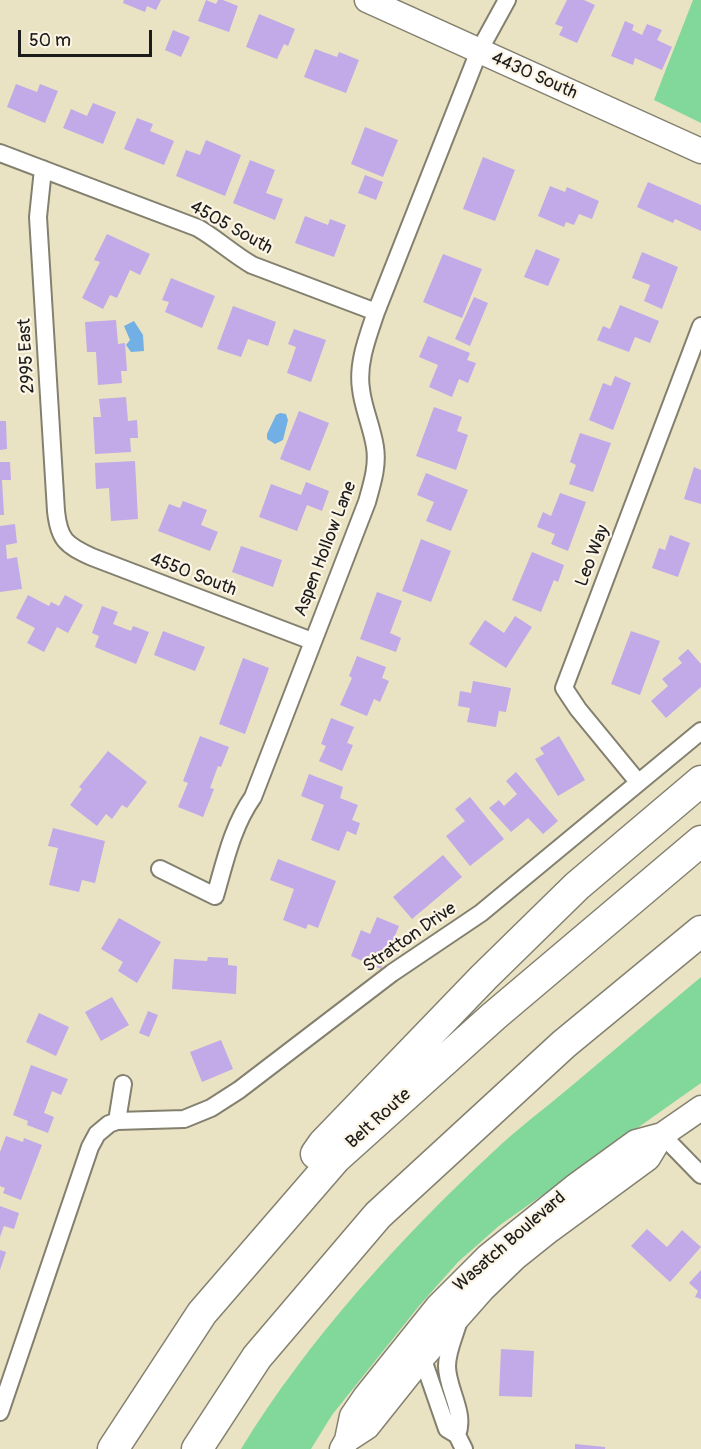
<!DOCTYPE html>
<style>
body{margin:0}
#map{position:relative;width:701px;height:1449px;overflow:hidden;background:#eae3c3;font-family:Pangolin,sans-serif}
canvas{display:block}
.scale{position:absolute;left:18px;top:30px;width:134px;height:27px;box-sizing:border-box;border:3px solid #1c1c1c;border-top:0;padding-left:8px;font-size:18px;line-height:21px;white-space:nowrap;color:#1c1c1c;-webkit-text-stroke:4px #fcf5e5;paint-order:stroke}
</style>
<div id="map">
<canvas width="701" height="1449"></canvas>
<div class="scale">50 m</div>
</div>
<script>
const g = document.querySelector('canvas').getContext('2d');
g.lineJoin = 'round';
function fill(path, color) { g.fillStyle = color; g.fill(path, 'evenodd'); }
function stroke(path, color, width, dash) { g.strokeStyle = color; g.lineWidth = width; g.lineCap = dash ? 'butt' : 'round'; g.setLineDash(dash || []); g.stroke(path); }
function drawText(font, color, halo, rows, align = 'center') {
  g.font = font + ' Pangolin,sans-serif'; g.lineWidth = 4.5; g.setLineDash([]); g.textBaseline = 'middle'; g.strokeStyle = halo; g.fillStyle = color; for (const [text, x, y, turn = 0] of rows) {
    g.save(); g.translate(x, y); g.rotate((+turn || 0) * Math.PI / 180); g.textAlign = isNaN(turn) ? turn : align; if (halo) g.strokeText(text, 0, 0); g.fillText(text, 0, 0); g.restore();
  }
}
const green = new Path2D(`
 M693,0H701V123L654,100Z
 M701,977V1083L500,1225L458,1262L419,1306L332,1415L311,1449H241C307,1341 400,1238 493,1152C517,1129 544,1109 569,1088C613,1051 657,1014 701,977Z`);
const water = new Path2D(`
 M134,321L143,335L144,351L131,352L126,345L130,340L124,326Z
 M280,413L286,414L288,420L283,440L275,444L267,439V434L276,415Z`);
const building = new Path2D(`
 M124,0H161L156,10L147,6L145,12L123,3Z
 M206,0L216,4L218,0H223L238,6L229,32L198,21Z
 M567,0H584L595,5L577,43L559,35L563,27L555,24Z
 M259,14L295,29L288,46L284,44L277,59L246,47Z
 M625,21L634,25L632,30L642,35L647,24L662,30L657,40L672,47L662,70L635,58L633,65L611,56Z
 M173,30L190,37L181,57L165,50Z
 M315,49L337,57L339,52L359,60L346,93L304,77Z
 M16,84L37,92L40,84L58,91L45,123L7,107Z
 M93,103L116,112L103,144L63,128L71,109L87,116Z
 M137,118L153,124L150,131L174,141L164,165L124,149Z
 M365,127L398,140L383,177L351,164Z
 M206,140L241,155L225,196L176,176L186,150L200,155Z
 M483,157L515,170L495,221L463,209Z
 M250,160L275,170L266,193L283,199L275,220L233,203Z
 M365,175L383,182L376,200L358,193Z
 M648,182L701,205V231L675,219L673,223L637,207Z
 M550,186L565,192L567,187L599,201L592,219L579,214L574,225L566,222L564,227L538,216Z
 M305,216L328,225L330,219L346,225L334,257L295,243Z
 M107,234L150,254L140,275L130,270L117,298L110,295L103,309L82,298L100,262L94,260Z
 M536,249L560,259L548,286L524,277Z
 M642,252L678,267L662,309L644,301L650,285L632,278Z
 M443,254L482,269L462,318L423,302Z
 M171,278L215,296L202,328L165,312L169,302L162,300Z
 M474,297L488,303L470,346L455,339Z
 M620,305L659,321L650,343L635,337L629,352L597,340L603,326L610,329Z
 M233,306L276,322L268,346L248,339L241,357L217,349Z
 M116,320L118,344L125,343L127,371H121L122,383L98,385L96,352H87L85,322Z
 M294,329L326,340L311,382L287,373L296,347L288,344Z
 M428,336L470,353L467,360L476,363L468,383L459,379L452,397L429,387L438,365L419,357Z
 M615,376L631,383L613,430L589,420L603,383L611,386Z
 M126,397L128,421L137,420L138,438H130L131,452L95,454L93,417H101L99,399Z
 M434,407L462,417L457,431L468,435L456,470L416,456Z
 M299,411L329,423L310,471L280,459Z
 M0,421H6L7,449L0,450Z
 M580,433L611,443L593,492L569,484L576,465L570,462Z
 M135,461L138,519L111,521L109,488L96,489L95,463Z
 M0,462H10L11,480H2L4,515H0Z
 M694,467L701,470V504L684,499Z
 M426,473L468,490L451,531L426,521L434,502L417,495Z
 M306,482L329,491L322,511L307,505L297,531L259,517L271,484L301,495Z
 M560,493L586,502L568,551L551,544L555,534L537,527L543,512L551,516Z
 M183,501L207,510L201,525L218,532L210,551L158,531L169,504L180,508Z
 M15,524L17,543L6,545L7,559L17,557L22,589L0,592V526Z
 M670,535L690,543L678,577L652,568L659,548L665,550Z
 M421,539L451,551L431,602L402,591Z
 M241,546L282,560L273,587L232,572Z
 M532,552L564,565L558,582L554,580L541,612L512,600Z
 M377,592L402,601L390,633L401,638L396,652L360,639Z
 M28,595L49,606L51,602L59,606L65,595L83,605L68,633L57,627L44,652L27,643L35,628L16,618Z
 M102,606L118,612L113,624L131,631L133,626L149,632L136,664L95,647L99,636L92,633Z
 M515,616L532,627L506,668L469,644L485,620L504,633Z
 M163,631L205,647L195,671L154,655Z
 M631,631L660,641L640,695L611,684Z
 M688,649L701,664V687L666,718L651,701L668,686L662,679L682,663L678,658Z
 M357,656L386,667L382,678L389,681L380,702L374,699L367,716L340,705L352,678L349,676Z
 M243,658L269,668L245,734L219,724Z
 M473,681L511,688L506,712L499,711L496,727L467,722L470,708L458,706L460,691L471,693Z
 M331,718L354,727L347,743L353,745L342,771L319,761L326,746L321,744Z
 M200,736L229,747L221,767L218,766L210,788L214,789L203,817L178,807L188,783L183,781Z
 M559,736L585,780L558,796L535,759L544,754L540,748Z
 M108,751L147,782L127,808L122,805L112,819L106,814L97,826L70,805L82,789L79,787Z
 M516,772L558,821L543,834L528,818L511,832L489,808L499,800L504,806L517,794L506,781Z
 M309,774L343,787L340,798L358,805L352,820L360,823L356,835L347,831L339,851L311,840L324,805L301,796Z
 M470,797L504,839L470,866L446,836L465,821L455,809Z
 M53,828L105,841L95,883L82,880L79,892L49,885L58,848L48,846Z
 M443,855L462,877L412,919L393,897Z
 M278,859L336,881L318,928L308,924L306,929L283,920L294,889L270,880Z
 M377,917L399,926L381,969L351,956L361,930L370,934Z
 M119,918L161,942L137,983L118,971L123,962L101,949Z
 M208,957L228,958V965L237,966L236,994L172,989L174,959L207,961Z
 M112,997L129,1025L101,1041L85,1012Z
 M148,1011L158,1015L149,1037L139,1033Z
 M39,1013L69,1027L56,1056L26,1042Z
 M221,1040L233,1069L202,1082L190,1052Z
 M31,1065L68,1079L61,1095L52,1091L44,1113L54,1117L48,1133L27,1125L28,1121L13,1115Z
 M6,1136L23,1142L24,1138L42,1145L21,1200L3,1193L5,1188L0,1186V1152Z
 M0,1206L19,1213L14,1229L4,1226L0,1237Z
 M647,1229L667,1247L682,1230L701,1247L670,1282L631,1246Z
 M0,1250L6,1252L0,1270Z
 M701,1270V1299L695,1297L698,1291L689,1283Z
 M501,1349L534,1351L532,1397L499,1396Z
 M575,1444L605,1447V1449H575Z`);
const street = new Path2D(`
 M0,153L198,228C217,239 233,254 252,265L376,312
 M43,169L38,217L56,511C59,540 66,545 92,557L312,641
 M638,782L578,709L564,688L701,326
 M160,869L215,896C225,862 232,827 253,797L367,502C372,484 378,466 375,447C372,427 363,408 361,389C357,363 368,336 376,312L479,51L507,0
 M117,1121L123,1084
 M662,1135L701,1175
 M420,1351L447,1429L457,1435L464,1449
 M0,1412L90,1147L97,1134L109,1124L117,1121L184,1119L211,1108L239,1090L392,973L481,913L701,731
 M457,1435C466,1413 447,1389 447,1366C447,1351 455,1335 459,1320`);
const secondary = new Path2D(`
 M367,0L701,151
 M347,1440L367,1427L422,1358L482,1290L515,1258L550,1230L648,1158L662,1135
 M342,1449L347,1440L352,1416L365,1397L438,1306L488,1256L574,1187L636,1142L662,1135L701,1108`);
const highway = new Path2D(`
 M316,1154L323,1144L484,977L577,886L701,781
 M113,1449L202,1313L336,1158L494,1016L701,841
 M197,1449L257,1357L378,1215L564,1044L701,931`);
const streetNames = [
 ["4430 South",534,76,24],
 ["4505 South",231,228,29],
 ["2995 East",27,356,-93],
 ["Aspen Hollow Lane",326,549,-69],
 ["Leo Way",593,556,-69],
 ["4550 South",193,575,21],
 ["Stratton Drive",410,938,-35],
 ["Belt Route",379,1119,-42],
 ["Wasatch Boulevard",510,1242,-41]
];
fill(green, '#82d79b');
fill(water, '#72afe4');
fill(building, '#c2a9e7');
stroke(street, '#838070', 20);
stroke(secondary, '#838070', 27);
stroke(highway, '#838070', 33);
stroke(street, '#fff', 16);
stroke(secondary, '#fff', 24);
stroke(highway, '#fff', 30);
drawText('18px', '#1c1c1c', '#fcf5e5', streetNames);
</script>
